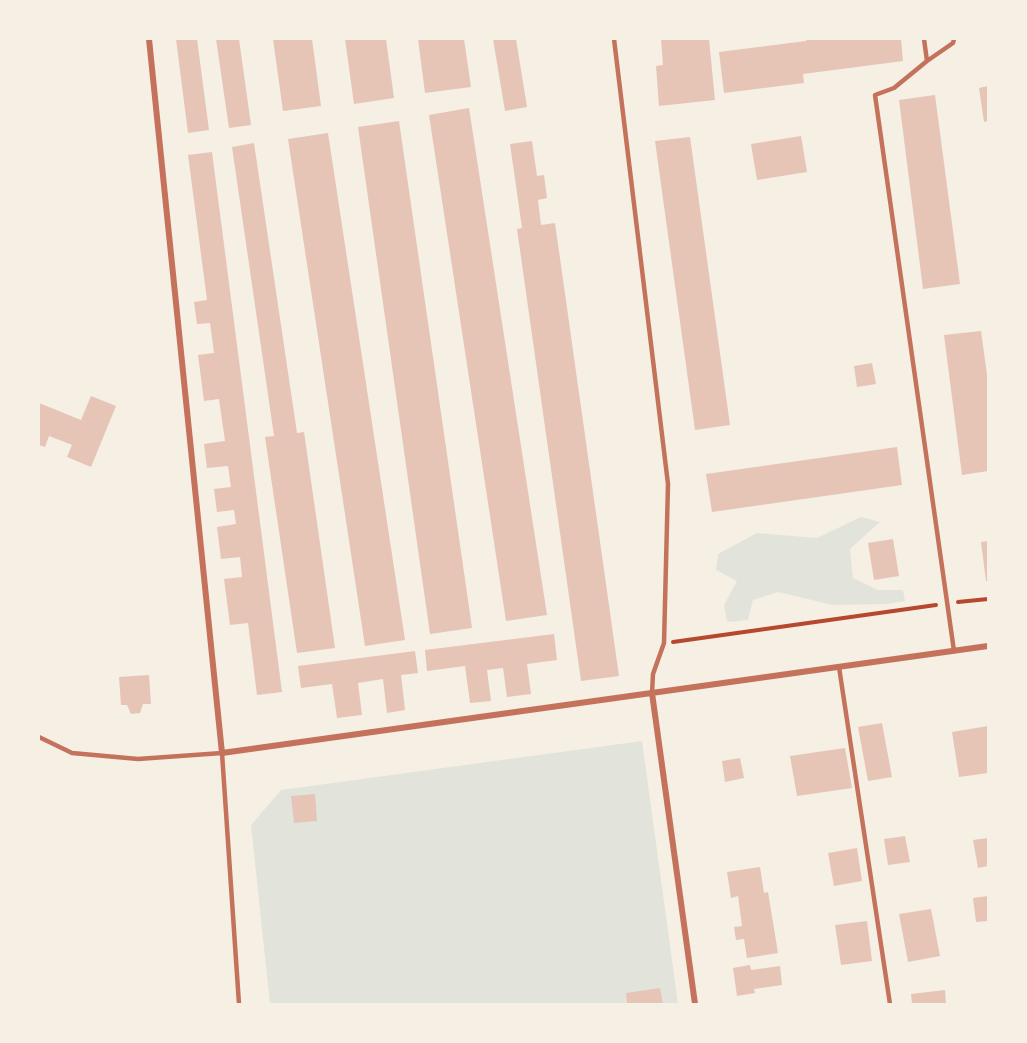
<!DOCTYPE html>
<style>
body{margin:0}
#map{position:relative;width:1027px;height:1043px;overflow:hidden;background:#f6efe4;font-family:Ubuntu,sans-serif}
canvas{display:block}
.frame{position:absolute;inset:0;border:40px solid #f6efe4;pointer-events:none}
</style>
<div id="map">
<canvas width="1027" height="1043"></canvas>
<div class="frame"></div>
</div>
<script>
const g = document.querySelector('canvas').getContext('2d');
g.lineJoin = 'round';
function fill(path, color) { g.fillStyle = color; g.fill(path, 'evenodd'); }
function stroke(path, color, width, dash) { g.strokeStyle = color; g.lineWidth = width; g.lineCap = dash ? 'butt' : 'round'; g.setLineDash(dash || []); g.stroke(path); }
const green = new Path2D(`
 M861,517L880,522L850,549L853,578L878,590H903L905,601L886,604L833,605L778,592L753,600L748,620L727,622L724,605L737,581L716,570L718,554L757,533L817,538Z
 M642,741L678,1004H270L251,825L281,790Z`);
const building = new Path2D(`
 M176,39H197L209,130L188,133Z
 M216,39H239L251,125L229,128Z
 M273,39H312L321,106L283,111Z
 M345,39H386L394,98L354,104Z
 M418,39H464L471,87L425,93Z
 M493,39H516L527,107L505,111Z
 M661,39H709L715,100L659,106L656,66L663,65Z
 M806,39H901L903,61L803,74L804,83L724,93L719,52L806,41Z
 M988,86V121L984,122L979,88Z
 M935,95L960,284L923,289L899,100Z
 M469,108L547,615L506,621L429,115Z
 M399,121L472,628L430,634L358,127Z
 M328,133L405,640L365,646L288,139Z
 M801,136L807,172L757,180L751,144Z
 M690,137L730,425L695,430L655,141Z
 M532,141L537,176L544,175L547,198L538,200L541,225L555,223L619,676L581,681L517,229L522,228L510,144Z
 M254,143L297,433L304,432L335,648L297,653L265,437L274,436L232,147Z
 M212,152L282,692L257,695L248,623L230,625L224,579L242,577L240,557L221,559L217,527L236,524L234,510L217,512L214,489L231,487L228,466L207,468L204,444L225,441L219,399L204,401L198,355L214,353L210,323L197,324L194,302L207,300L188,155Z
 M981,331L988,382V471L962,475L944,335Z
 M872,363L876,384L857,387L854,366Z
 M91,396L116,406L91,467L67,457L72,445L49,436L45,447L39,445V403L81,420Z
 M897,447L902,485L712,512L706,474Z
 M893,539L899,576L874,580L868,543Z
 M988,541V581H986L981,542Z
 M554,634L557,660L527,664L531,694L507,697L503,668L487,670L491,701L470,703L465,666L427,671L425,650Z
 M415,651L418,673L401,675L405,710L387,713L383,679L358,683L362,715L337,718L332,684L301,688L298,666Z
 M149,675L151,704H143L140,713L131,714L127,705H121L119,677Z
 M882,723L892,777L868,781L858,727Z
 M988,726V773L959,777L952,732Z
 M845,748L852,788L797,796L790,756Z
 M740,758L744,778L725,782L722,761Z
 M315,794L317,821L294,823L291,796Z
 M905,836L910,862L888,865L884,839Z
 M988,838V866L978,868L973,840Z
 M857,848L862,881L834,886L828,853Z
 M760,867L764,893L768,892L778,953L747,958L744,939L736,940L734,927L742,926L738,896L731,898L727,872Z
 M988,896V921L976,922L973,898Z
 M931,909L940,956L908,962L899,914Z
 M867,921L872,961L841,965L835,925Z
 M750,965L751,970L780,966L782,985L754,989L755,993L737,996L733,968Z
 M660,988L663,1004H627L626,993Z
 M945,990L946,1004H912L911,994Z`);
const path = new Path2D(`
 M958,602L988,599
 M673,642L936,605`);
const service = new Path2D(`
 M614,39L668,484L664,643L653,674L652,693
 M924,39L927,61L894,88L875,95L954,651
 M927,61L953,43L954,39
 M839,667L890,1004
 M39,737L72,753L138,759L222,753L239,1004`);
const minor = new Path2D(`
 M149,39L222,753L988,646
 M652,693L695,1004`);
fill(green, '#e2e4dc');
fill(building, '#e6c5b7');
stroke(path, '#b5482f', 4);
stroke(service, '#c5725c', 4.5);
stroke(minor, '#c5725c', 6);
</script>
